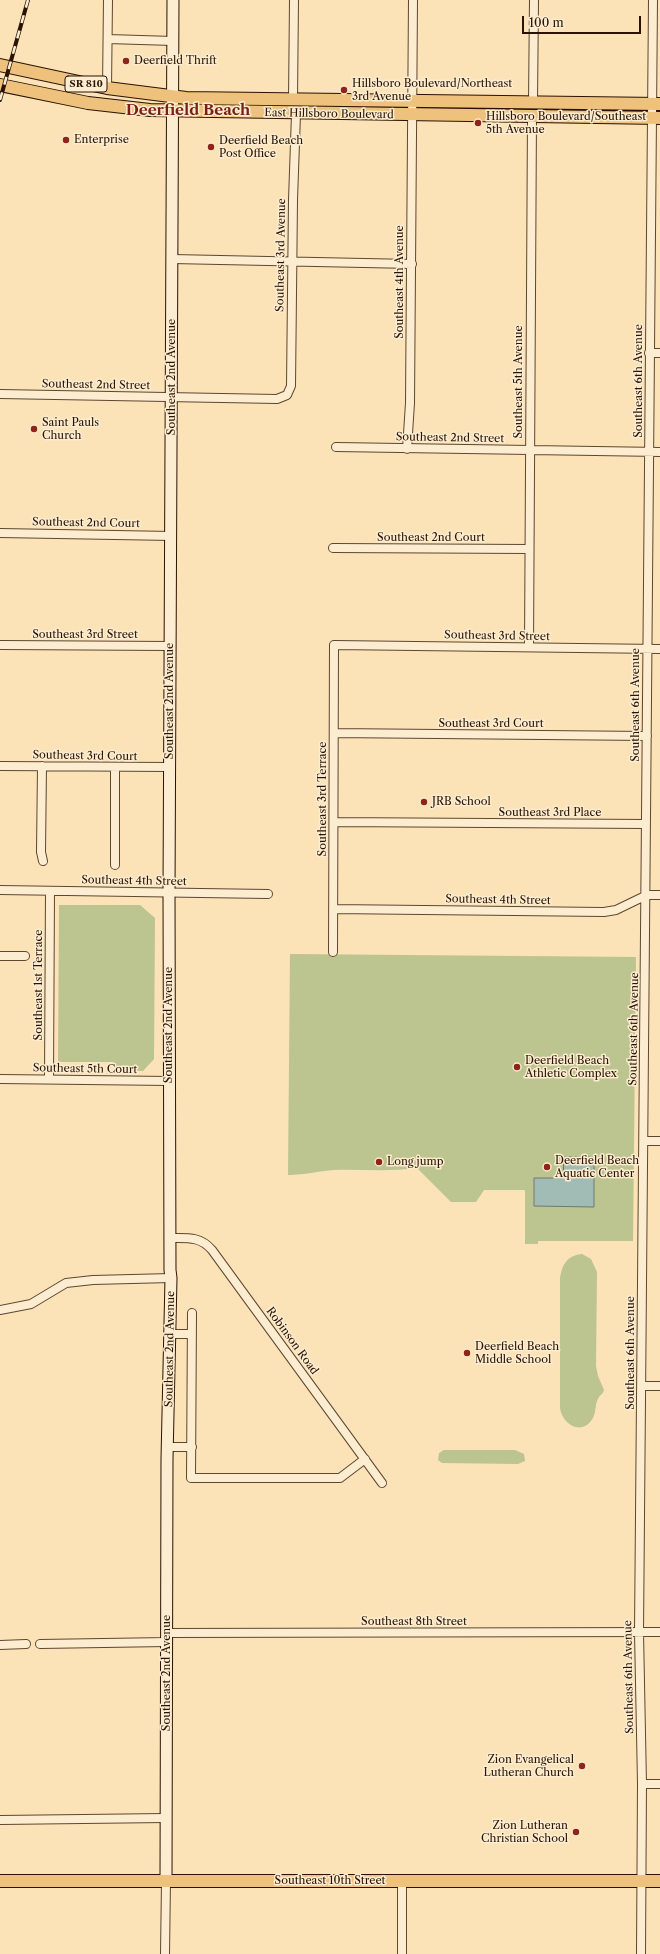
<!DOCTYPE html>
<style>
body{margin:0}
#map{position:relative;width:660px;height:1954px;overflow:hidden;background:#fbe2b7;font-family:"Libre Caslon Text",serif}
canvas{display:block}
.scale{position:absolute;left:522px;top:16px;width:119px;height:18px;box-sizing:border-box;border:2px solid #2a1303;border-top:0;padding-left:5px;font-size:12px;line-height:14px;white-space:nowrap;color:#2a1303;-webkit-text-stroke:3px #fcecd0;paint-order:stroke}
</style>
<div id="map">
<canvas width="660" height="1954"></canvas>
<div class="scale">100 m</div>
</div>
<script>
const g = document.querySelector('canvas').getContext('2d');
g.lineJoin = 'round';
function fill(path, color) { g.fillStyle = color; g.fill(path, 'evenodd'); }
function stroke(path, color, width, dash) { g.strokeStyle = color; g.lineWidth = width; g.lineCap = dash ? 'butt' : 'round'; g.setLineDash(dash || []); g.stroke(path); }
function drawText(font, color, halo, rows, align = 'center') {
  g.font = font + ' "Libre Caslon Text",serif'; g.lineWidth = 3; g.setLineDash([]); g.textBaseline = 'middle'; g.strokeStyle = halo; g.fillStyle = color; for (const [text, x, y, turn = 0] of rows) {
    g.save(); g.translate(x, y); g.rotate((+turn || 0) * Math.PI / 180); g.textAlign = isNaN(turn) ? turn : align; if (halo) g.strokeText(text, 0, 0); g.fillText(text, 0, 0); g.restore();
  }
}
const green = new Path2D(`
 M59,905H140L155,918L154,1059L143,1071L120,1070L113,1062H58Z
 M290,954L636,957L633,1241H538V1244H525V1190H484L476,1202H451L417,1168C389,1172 362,1169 334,1170C318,1171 305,1175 288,1175Z
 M582,1254L591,1259L597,1272L596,1366L598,1376L604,1390C603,1394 601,1394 599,1397C594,1404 597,1414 591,1421C579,1436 561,1422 560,1407V1278C562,1264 568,1255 582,1254Z
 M444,1450H515L524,1454L525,1461L518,1464L442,1463L438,1460L439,1453Z`);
const water = new Path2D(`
 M564,1157H594V1207L534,1206V1178H563Z`);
const street = new Path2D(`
 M108,39L173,41
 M107,88L108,0
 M293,99L294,0
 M533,102L534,0
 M172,259L412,264
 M649,353H660
 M0,394L277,399L287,395L291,386L293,200L296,114
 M336,447L660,452
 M407,449L410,403L413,0
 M0,533L172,536
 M333,548L529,549
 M0,645L170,646
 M529,647L532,116
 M334,733L647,736
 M0,766L170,767
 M42,766L41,852L43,861
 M334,822L646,824
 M115,865V767
 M0,890L268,894
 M333,909L604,912L616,910L647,895H660
 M333,952L334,645L660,649
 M0,956H25
 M0,1079L169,1081
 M49,1079L50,891
 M644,1141H660
 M170,1238C187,1238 200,1236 212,1250L382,1483
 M0,1310L31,1304L66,1283L93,1280L171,1278
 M192,1313L191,1478H340L365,1459
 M169,1334H192
 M642,1386H660
 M168,1447H192
 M167,1633L660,1632
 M40,1644L167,1642
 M0,1645L26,1644
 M642,1784H660
 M0,1820L166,1818
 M165,1954L166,1881
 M402,1954V1881
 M641,1954L642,1784L639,1632L653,0`);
const secondary = new Path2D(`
 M166,1881L167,1459L171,1278L170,1270L169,892L173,0`);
const primary = new Path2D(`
 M0,65L107,88L186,98L660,104
 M0,85L88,103L150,110L660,118
 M0,1881H660`);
const rail = new Path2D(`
 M0,100L28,0`);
const markers = [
 [126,61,4,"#8f2418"],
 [344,90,4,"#8f2418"],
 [478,123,4,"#8f2418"],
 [66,140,4,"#8f2418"],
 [211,147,4,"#8f2418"],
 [34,429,4,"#8f2418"],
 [424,802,4,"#8f2418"],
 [517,1067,4,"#8f2418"],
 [379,1162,4,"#8f2418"],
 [547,1167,4,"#8f2418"],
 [467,1353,4,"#8f2418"],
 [582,1766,4,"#8f2418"],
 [576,1832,4,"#8f2418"]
];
const shields = [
 [86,84,42]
];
const shieldNames = [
 ["SR 810",86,84]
];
const poiNames = [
 ["Deerfield Thrift",134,61],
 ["Hillsboro Boulevard/Northeast",352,84],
 ["3rd Avenue",352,97],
 ["Hillsboro Boulevard/Southeast",486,117],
 ["5th Avenue",486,130],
 ["Enterprise",74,140],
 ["Deerfield Beach",219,141],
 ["Post Office",219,154],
 ["Saint Pauls",42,423],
 ["Church",42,436],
 ["JRB School",432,802],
 ["Deerfield Beach",525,1061],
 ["Athletic Complex",525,1074],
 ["Deerfield Beach",555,1161],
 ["Aquatic Center",555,1174],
 ["Long jump",387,1162],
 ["Deerfield Beach",475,1347],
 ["Middle School",475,1360],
 ["Zion Evangelical",574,1760,"right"],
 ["Lutheran Church",574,1773,"right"],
 ["Zion Lutheran",568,1826,"right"],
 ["Christian School",568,1839,"right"]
];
const streetNames = [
 ["East Hillsboro Boulevard",329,114,1],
 ["Southeast 3rd Avenue",281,255,-89],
 ["Southeast 4th Avenue",400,282,-90],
 ["Southeast 2nd Avenue",172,377,-90],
 ["Southeast 6th Avenue",639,381,-90],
 ["Southeast 5th Avenue",519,382,-90],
 ["Southeast 2nd Street",96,385,1],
 ["Southeast 2nd Street",450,438,1],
 ["Southeast 2nd Court",86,523,1],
 ["Southeast 2nd Court",431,538],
 ["Southeast 3rd Street",85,635],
 ["Southeast 3rd Street",497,636,1],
 ["Southeast 2nd Avenue",170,701,-90],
 ["Southeast 6th Avenue",636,705,-90],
 ["Southeast 3rd Court",491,724],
 ["Southeast 3rd Court",85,756,1],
 ["Southeast 3rd Terrace",323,799,-90],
 ["Southeast 3rd Place",550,813],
 ["Southeast 4th Street",134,881,1],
 ["Southeast 4th Street",498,900,1],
 ["Southeast 1st Terrace",39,985,-90],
 ["Southeast 2nd Avenue",169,1025,-90],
 ["Southeast 6th Avenue",634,1029,-89],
 ["Southeast 5th Court",85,1069,1],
 ["Robinson Road",292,1341,54],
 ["Southeast 2nd Avenue",170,1349,-89],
 ["Southeast 6th Avenue",631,1353,-90],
 ["Southeast 8th Street",414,1622],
 ["Southeast 2nd Avenue",167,1673,-90],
 ["Southeast 6th Avenue",629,1677,-91],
 ["Southeast 10th Street",330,1881]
];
const districtNames = [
 ["Deerfield Beach",188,111]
];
fill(green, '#bcc490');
fill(water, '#a0bcb5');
stroke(water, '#71786e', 1);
stroke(street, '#5e4730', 10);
stroke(secondary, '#2a1303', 13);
stroke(primary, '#2a1303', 14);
stroke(street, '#fcecd0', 8);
stroke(secondary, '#fcecd0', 11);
stroke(primary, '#eec17c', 12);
stroke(rail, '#2a1303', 4);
stroke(rail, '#fcecd0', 2.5, [8]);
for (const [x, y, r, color] of markers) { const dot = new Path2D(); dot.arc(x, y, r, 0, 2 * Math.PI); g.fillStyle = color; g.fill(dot); stroke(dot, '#fcecd0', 1.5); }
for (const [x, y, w] of shields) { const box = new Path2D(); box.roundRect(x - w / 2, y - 8, w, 16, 3); g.fillStyle = '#fcecd0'; g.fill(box); stroke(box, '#2a1303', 1); }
drawText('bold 10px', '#2a1303', null, shieldNames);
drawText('11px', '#2a1303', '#fcecd0', poiNames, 'left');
drawText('11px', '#2a1303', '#fcecd0', streetNames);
drawText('bold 15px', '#7a1f14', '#fcecd0', districtNames);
</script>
